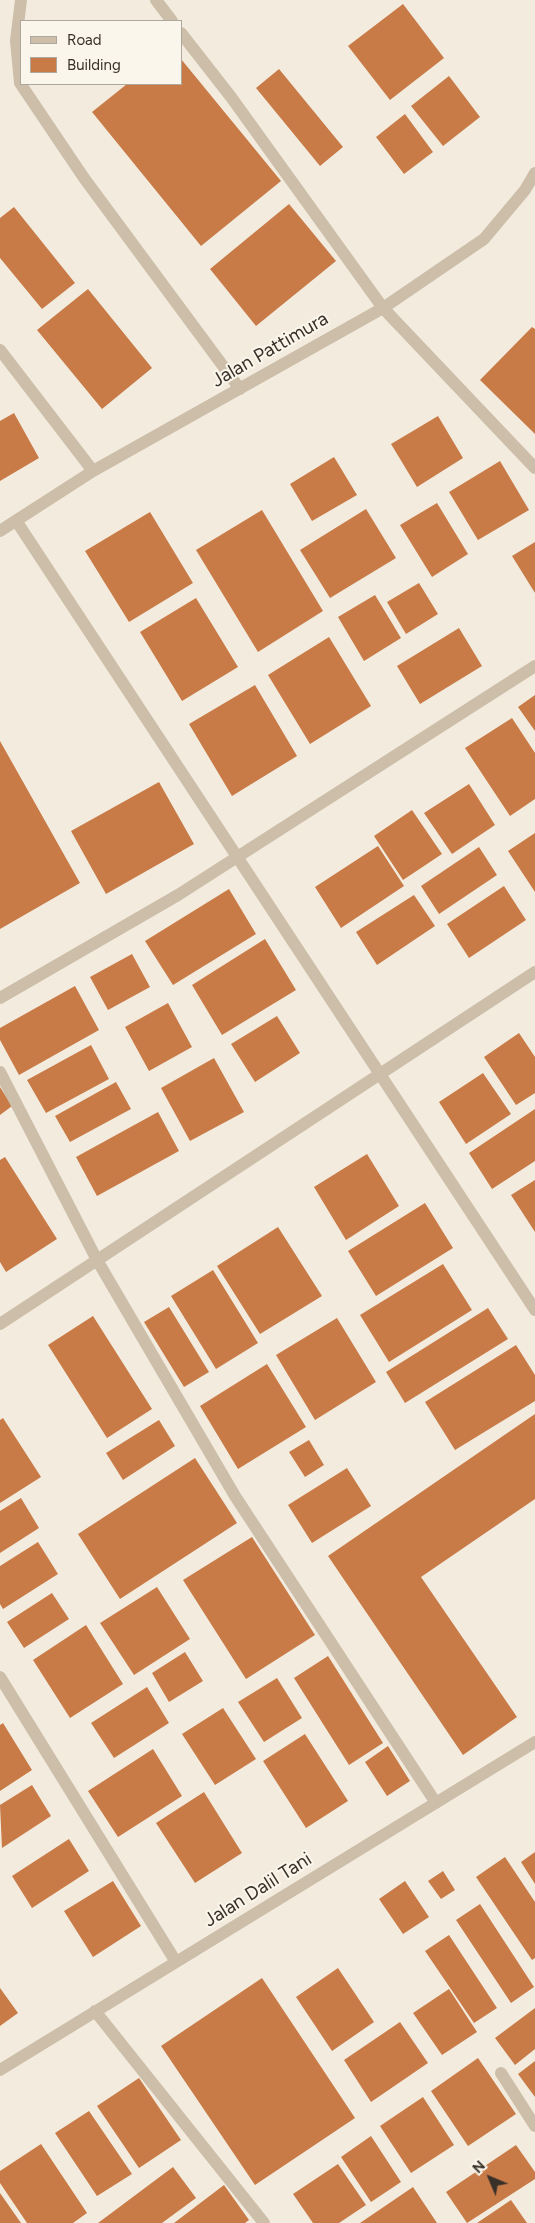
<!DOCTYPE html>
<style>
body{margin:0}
#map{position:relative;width:535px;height:2223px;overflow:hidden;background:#f3ecde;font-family:Figtree,sans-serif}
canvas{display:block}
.legend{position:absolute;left:20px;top:20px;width:162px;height:65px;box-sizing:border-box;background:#faf6eb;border:1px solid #ada79d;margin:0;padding:6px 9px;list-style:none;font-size:15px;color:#393129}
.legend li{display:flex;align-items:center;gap:10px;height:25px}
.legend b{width:25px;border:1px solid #ada79d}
.north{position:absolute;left:465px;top:2153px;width:50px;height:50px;-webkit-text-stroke:4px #faf6eb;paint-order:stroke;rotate:315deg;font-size:14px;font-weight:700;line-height:20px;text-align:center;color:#393129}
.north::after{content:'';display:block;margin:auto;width:18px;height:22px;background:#393129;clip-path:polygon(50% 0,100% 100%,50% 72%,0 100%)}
</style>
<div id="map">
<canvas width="535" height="2223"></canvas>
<ul class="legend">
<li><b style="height:6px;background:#ccbea9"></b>Road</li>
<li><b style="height:14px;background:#c87a47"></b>Building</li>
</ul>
<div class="north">N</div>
</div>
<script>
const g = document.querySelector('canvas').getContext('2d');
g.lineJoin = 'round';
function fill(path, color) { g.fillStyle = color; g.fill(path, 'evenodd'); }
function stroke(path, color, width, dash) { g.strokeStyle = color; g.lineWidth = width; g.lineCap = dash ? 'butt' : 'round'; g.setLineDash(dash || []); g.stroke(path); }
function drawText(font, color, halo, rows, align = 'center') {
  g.font = font + ' Figtree,sans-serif'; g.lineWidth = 4; g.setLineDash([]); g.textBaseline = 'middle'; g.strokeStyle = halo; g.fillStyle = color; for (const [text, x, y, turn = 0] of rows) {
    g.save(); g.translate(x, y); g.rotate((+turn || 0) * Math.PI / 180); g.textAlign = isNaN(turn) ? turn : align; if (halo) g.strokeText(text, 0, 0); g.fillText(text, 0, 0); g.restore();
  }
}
const building = new Path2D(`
 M403,4L444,58L390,100L348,46Z
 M181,59L281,181L201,246L92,112L127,84H181Z
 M279,69L343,147L320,166L256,88Z
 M449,76L480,117L443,146L411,106Z
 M405,114L433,152L404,174L376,137Z
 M289,204L336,261L256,326L210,269Z
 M14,207L75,283L42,309L0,258V218Z
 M88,289L152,368L102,409L37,330Z
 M532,327L535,329V434L480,380Z
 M14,413L39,458L0,481V421Z
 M438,416L463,458L417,487L391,444Z
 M334,457L357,495L312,521L290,484Z
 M500,461L529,510L478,540L449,492Z
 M437,503L468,554L432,577L400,525Z
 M366,509L396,558L330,598L300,550Z
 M262,510L323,611L258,652L196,550Z
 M150,512L193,583L129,622L85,551Z
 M535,542V593L512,556Z
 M419,583L438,614L406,634L387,602Z
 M375,595L401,638L364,661L338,617Z
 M196,598L238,667L182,701L140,632Z
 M459,628L482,666L420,704L397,666Z
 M329,637L371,706L310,744L268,675Z
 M255,685L297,756L232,796L189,724Z
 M535,695V731L518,707Z
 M512,718L535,753V799L510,816L465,748Z
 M0,741L80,883L0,929Z
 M159,782L194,844L106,894L71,831Z
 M469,784L495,825L452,854L424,813Z
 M412,810L442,854L403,880L374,836Z
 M535,833V892L508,851Z
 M378,846L404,886L341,928L315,887Z
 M479,847L497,875L439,914L421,886Z
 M504,886L526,920L469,958L447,924Z
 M229,889L256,934L173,985L145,941Z
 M414,895L435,926L377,965L356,932Z
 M265,939L296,990L222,1035L192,985Z
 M132,954L150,987L108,1010L90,977Z
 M75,986L99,1030L19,1075L0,1040V1028Z
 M168,1003L192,1047L149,1071L125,1027Z
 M277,1016L300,1053L255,1082L231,1044Z
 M519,1033L535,1057V1093L516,1105L484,1057Z
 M91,1045L109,1079L46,1113L27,1080Z
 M214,1058L244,1112L190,1141L161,1088Z
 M483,1073L511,1114L466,1144L439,1102Z
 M116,1082L131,1109L70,1142L55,1116Z
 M0,1087L12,1106L0,1115Z
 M535,1109V1161L492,1189L469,1153Z
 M158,1112L179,1151L97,1196L76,1157Z
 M367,1154L399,1206L346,1240L314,1187Z
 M5,1157L57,1239L6,1272L0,1262V1160Z
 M535,1180V1232L511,1195Z
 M425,1203L453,1248L376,1296L348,1251Z
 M278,1227L322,1296L260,1334L217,1266Z
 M443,1264L472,1310L389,1362L360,1315Z
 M213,1270L258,1343L216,1369L171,1296Z
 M169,1307L209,1372L184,1387L144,1322Z
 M488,1308L508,1339L405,1403L386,1372Z
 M93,1316L152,1409L107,1438L48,1345Z
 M337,1318L376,1382L315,1420L276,1355Z
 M516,1345L535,1375V1401L455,1450L425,1402Z
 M267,1364L306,1427L238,1469L200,1406Z
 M535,1414V1499L421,1577L517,1717L463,1755L328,1556Z
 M3,1418L41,1477L0,1503V1420Z
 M159,1420L175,1446L123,1480L106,1453Z
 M309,1440L324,1465L305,1477L289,1452Z
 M195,1458L237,1523L120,1599L78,1534Z
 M347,1468L371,1506L312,1543L288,1505Z
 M21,1498L39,1528L0,1553V1511Z
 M252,1537L315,1635L246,1679L183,1580Z
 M38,1542L58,1574L3,1609L0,1604V1566Z
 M157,1587L190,1639L134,1675L100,1623Z
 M52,1593L69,1619L24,1648L7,1622Z
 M86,1625L123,1684L70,1718L33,1660Z
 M185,1652L203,1681L169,1702L152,1673Z
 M328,1656L383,1743L349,1765L294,1678Z
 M277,1678L302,1718L264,1742L238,1702Z
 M147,1687L169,1723L114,1758L91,1723Z
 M223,1708L256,1759L215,1785L182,1734Z
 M3,1723L32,1770L0,1791V1725Z
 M305,1734L348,1801L306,1828L263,1761Z
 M388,1746L410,1781L387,1796L365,1762Z
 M153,1749L182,1796L118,1837L88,1791Z
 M32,1785L51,1816L2,1848L0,1805Z
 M204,1792L242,1853L195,1883L156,1823Z
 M69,1839L89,1871L32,1908L12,1876Z
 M535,1852V1884L521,1862Z
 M505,1857L535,1902V1958L532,1960L476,1877Z
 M443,1871L455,1890L441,1899L428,1881Z
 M113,1881L141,1926L93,1957L64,1911Z
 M405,1881L429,1917L403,1934L379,1899Z
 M480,1904L534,1987L511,2003L456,1920Z
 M449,1935L497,2008L474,2023L425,1951Z
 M338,1968L374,2022L332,2051L296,1997Z
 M262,1978L355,2118L255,2185L161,2046Z
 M0,1988L18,2013L0,2026Z
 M449,1989L477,2032L442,2055L413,2013Z
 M535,2008V2049L515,2065L495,2038Z
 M400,2022L428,2063L371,2102L344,2060Z
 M478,2058L516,2114L468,2146L431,2091Z
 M535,2061V2097L518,2074Z
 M139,2078L181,2140L139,2168L97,2106Z
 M423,2097L454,2145L411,2173L380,2126Z
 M89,2111L132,2174L97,2196L55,2133Z
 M371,2136L401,2182L371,2202L341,2157Z
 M41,2144L87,2213L73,2223H27L0,2183V2171Z
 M516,2145L535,2172V2179L467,2223L446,2192Z
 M338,2164L366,2205L339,2223H313L293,2194Z
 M173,2167L196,2198L162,2223H98Z
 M224,2185L249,2220L245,2223H174Z
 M413,2187L437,2223H360Z
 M0,2193L21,2223H0Z
 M511,2200L527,2223H477Z`);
const minor = new Path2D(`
 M21,0L16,41L20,83L84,178L240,389
 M156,0L172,21
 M181,33L231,97L383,308L535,468
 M0,350L93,471
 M17,522L535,1310
 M0,531L93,471L383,308L484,239L525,190L535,173
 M0,998L178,895L535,666
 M0,1072L97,1260L235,1496L436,1803
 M0,1324L535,972
 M0,1677L176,1962
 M95,2011L264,2223
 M0,2070L535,1742
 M501,2073L535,2126`);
const streetNames = [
 ["Jalan Pattimura",270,350,-30],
 ["Jalan Dalil Tani",258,1890,-32]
];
fill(building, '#c87a47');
stroke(minor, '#ccbea9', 12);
drawText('19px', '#393129', '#faf6eb', streetNames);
</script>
